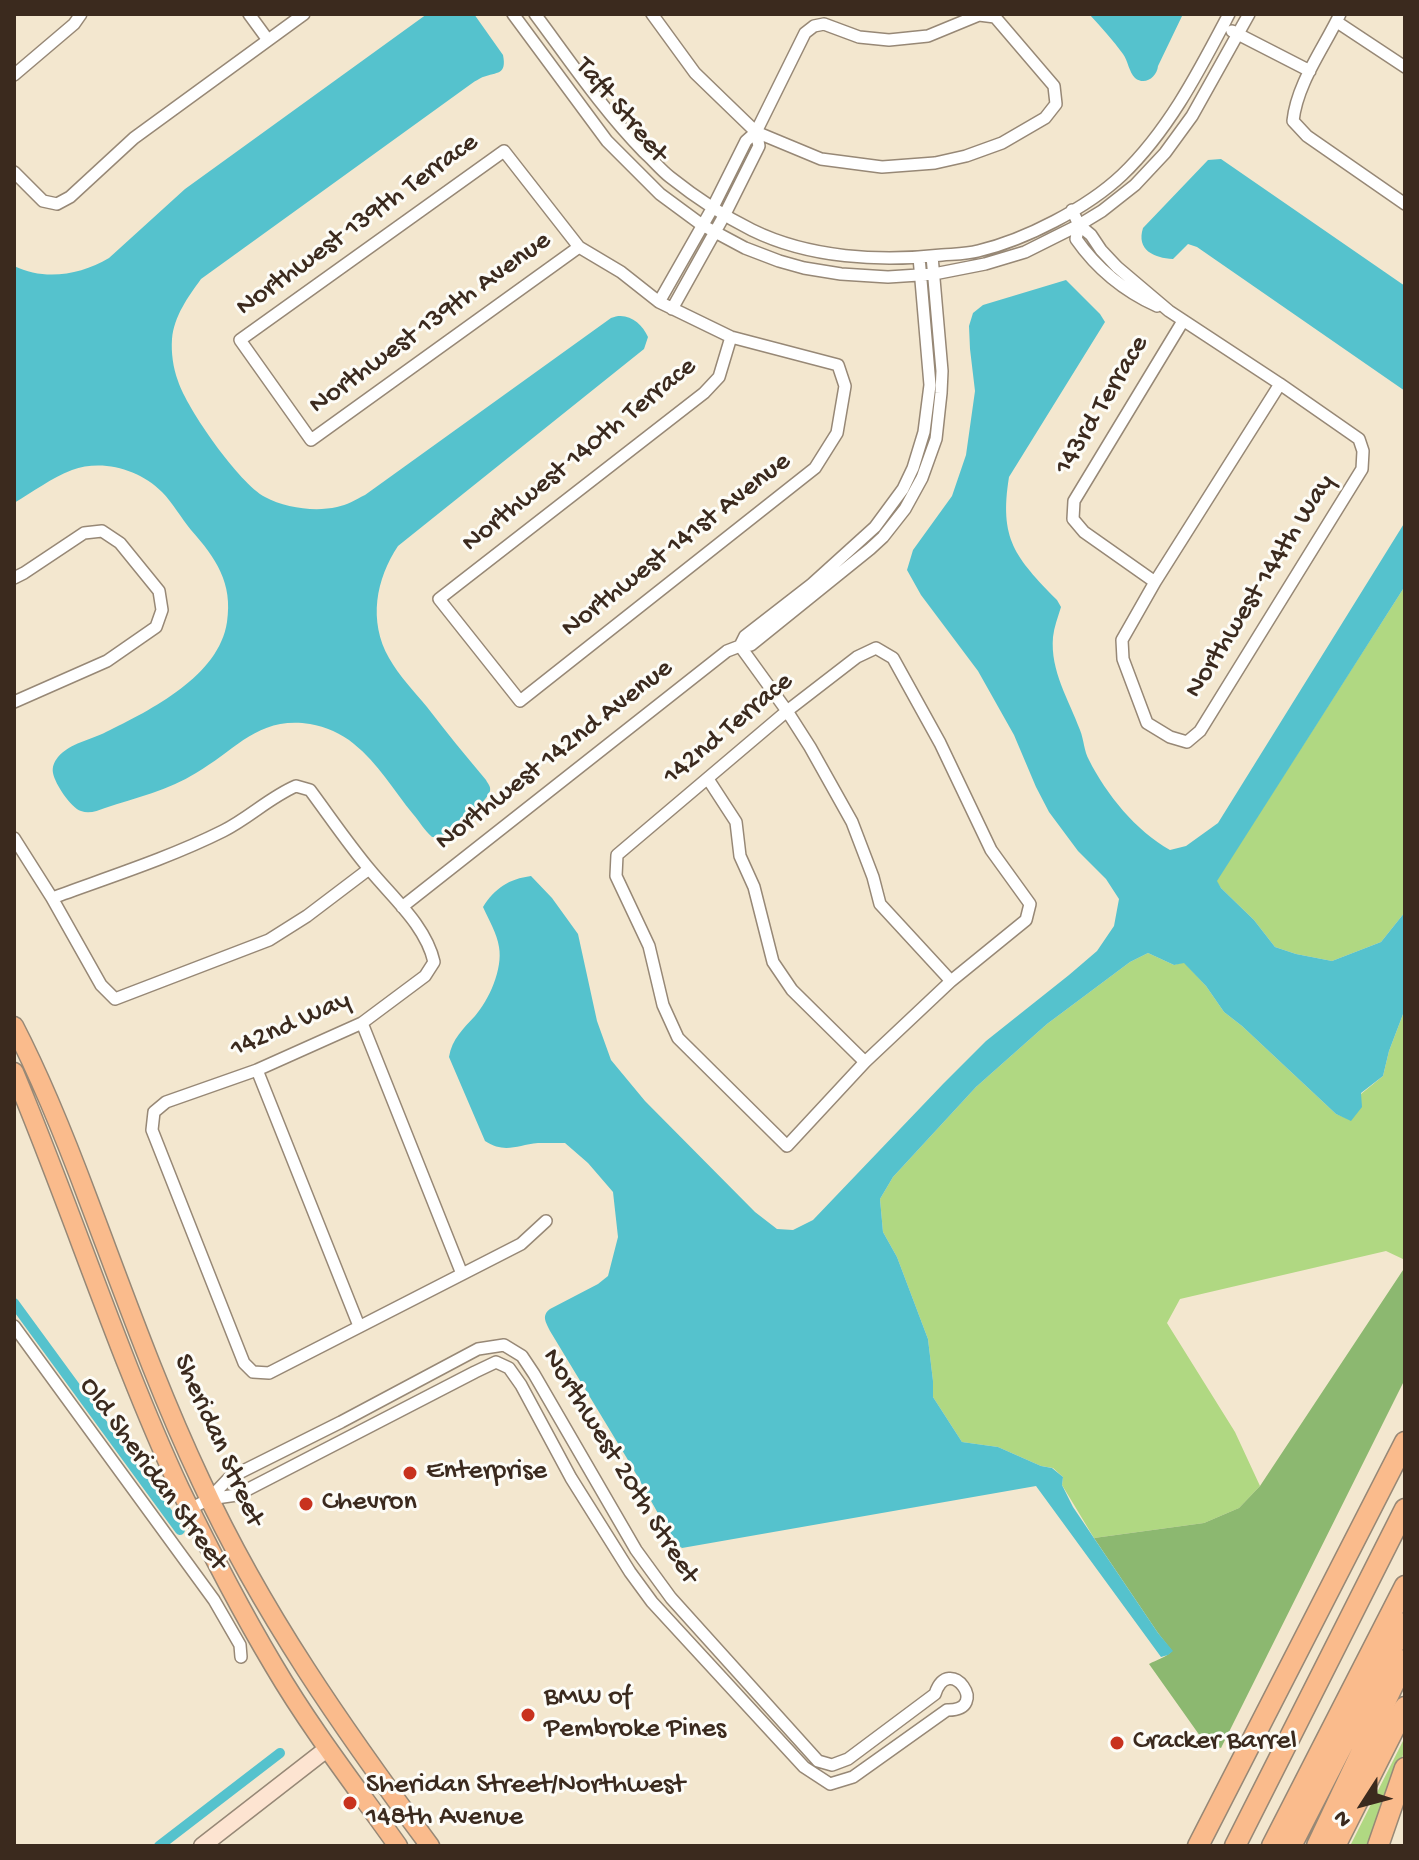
<!DOCTYPE html>
<style>
body{margin:0}
#map{position:relative;width:1419px;height:1860px;overflow:hidden;background:#f3e7cf;font-family:"Gochi Hand",sans-serif}
canvas{display:block}
.frame{position:absolute;inset:0;border:16px solid #3b2a1e;pointer-events:none}
.north{position:absolute;left:1323px;top:1764px;width:80px;height:80px;-webkit-text-stroke:6px #fdfcf7;paint-order:stroke;rotate:234deg;font-size:22px;font-weight:700;line-height:32px;text-align:center;color:#3b2a1e}
.north::after{content:'';display:block;margin:auto;width:28px;height:36px;background:#3b2a1e;clip-path:polygon(50% 0,100% 100%,50% 72%,0 100%)}
</style>
<div id="map">
<canvas width="1419" height="1860"></canvas>
<div class="frame"></div>
<div class="north">N</div>
</div>
<script>
const g = document.querySelector('canvas').getContext('2d');
g.lineJoin = 'round';
function fill(path, color) { g.fillStyle = color; g.fill(path, 'evenodd'); }
function stroke(path, color, width, dash) { g.strokeStyle = color; g.lineWidth = width; g.lineCap = dash ? 'butt' : 'round'; g.setLineDash(dash || []); g.stroke(path); }
function drawText(font, color, halo, rows, align = 'center') {
  g.font = font + ' "Gochi Hand",sans-serif'; g.lineWidth = 6; g.setLineDash([]); g.textBaseline = 'middle'; g.strokeStyle = halo; g.fillStyle = color; for (const [text, x, y, turn = 0] of rows) {
    g.save(); g.translate(x, y); g.rotate((+turn || 0) * Math.PI / 180); g.textAlign = isNaN(turn) ? turn : align; if (halo) g.strokeText(text, 0, 0); g.fillText(text, 0, 0); g.restore();
  }
}
const green = new Path2D(`
 M1405,586V912L1381,942L1332,961L1296,954L1275,947L1254,920L1221,888L1216,881Z
 M1148,953L1174,965L1184,962L1206,986L1224,1012L1242,1026L1336,1114L1351,1120L1361,1094L1383,1076L1389,1051L1405,1009V1260L1386,1251L1180,1299L1167,1323L1235,1432L1260,1486L1239,1508L1204,1523L1094,1538L1062,1485L1063,1477L1053,1468L1041,1466L998,1447L962,1442L933,1397V1381L928,1339L897,1257L883,1232L880,1199L893,1177L976,1087L1047,1024L1130,962Z
 M1405,1737V1749L1372,1846H1350Z`);
const forest = new Path2D(`
 M1405,1267V1379L1221,1748L1205,1743L1149,1664C1156,1660 1167,1657 1172,1651L1158,1633L1094,1538L1204,1523L1239,1508L1260,1486Z`);
const water = new Path2D(`
 M427,14H474L503,55C507,75 497,72 483,77C482,77 472,83 471,84L201,279C188,297 174,316 172,339C171,352 173,368 178,381C187,409 239,483 265,497C285,508 315,512 337,507C347,505 355,500 365,495L611,318C627,311 642,323 648,337L644,349L398,546C376,579 368,621 389,658C399,676 414,691 427,707C446,732 466,756 486,780C488,784 491,786 490,791C488,801 448,835 439,837C437,838 435,837 432,837C424,830 420,822 413,814C394,791 378,763 354,744C341,733 326,727 310,724C258,716 236,750 196,773C169,790 135,798 105,808C97,811 89,814 81,811C71,808 55,784 53,773C52,767 54,762 58,757C70,743 91,740 106,732C151,710 219,676 227,622C233,583 216,558 191,530C181,518 173,503 162,492C139,469 102,459 72,470C51,478 33,492 14,503V266C45,281 80,275 109,258L185,189Z
 M1089,14H1183L1158,66C1157,77 1145,86 1135,78C1129,72 1128,61 1123,54C1113,40 1101,27 1089,14Z
 M1221,159L1405,286V391L1197,247L1188,244L1173,259C1154,258 1136,250 1143,228L1208,160Z
 M1066,280L1100,314L1105,322L1009,477C999,539 1015,557 1057,600L1061,607C1058,617 1054,627 1053,637C1050,671 1069,700 1080,730C1084,740 1084,751 1089,760C1106,794 1136,831 1170,850L1186,846L1218,823L1405,522V586L1217,881L1221,888L1254,920L1275,947L1296,954L1332,961L1381,942L1405,912V1009L1389,1051L1383,1076L1361,1093L1362,1107L1351,1121L1336,1114L1242,1026L1224,1012L1206,986L1184,963L1174,965L1148,953L1130,962L1047,1024L976,1087L893,1177L880,1199L883,1232L897,1257L928,1339L933,1381V1397L962,1442L998,1447L1041,1466L1052,1468L1063,1477L1062,1485L1073,1507L1158,1633L1173,1651L1168,1655L1161,1657L1036,1486L682,1548L674,1542L631,1465L550,1331C546,1322 541,1316 550,1309L598,1284L608,1276L618,1237L613,1192L588,1163L565,1143C556,1143 547,1143 538,1143C517,1145 505,1154 485,1141L449,1057C452,1039 463,1029 475,1016C489,1000 503,969 499,947C497,934 489,920 483,907C495,888 509,879 531,876L552,898L578,934L597,1021L611,1060L645,1101L755,1212L777,1229L793,1230L813,1220L943,1084L986,1041L1069,975L1097,951L1114,926L1119,899L1106,879L1078,851L1049,812L1036,787L1014,735L978,671L921,595L907,570L913,550L952,496L966,455L975,391L970,349L969,326L973,313L983,305Z`);
const canal = new Path2D(`
 M14,1303L180,1530
 M159,1846L280,1753`);
const street = new Path2D(`
 M249,14L268,40
 M513,14L607,141L660,194L702,225L745,248L779,261L804,268L841,274L888,277L934,274L985,264L1025,252L1079,225L1102,211L1135,185L1165,153L1192,116L1249,14
 M535,14C570,61 603,110 644,152C653,160 661,170 670,177C695,197 724,216 752,230C809,258 880,262 942,255C954,254 967,254 978,251C1025,240 1087,208 1122,175C1169,130 1199,71 1229,14
 M652,14L695,73L756,132L821,159L882,167L935,163L966,156L1002,143L1045,118L1056,104L1054,86L995,17L979,15L928,36L889,40L859,37L824,24L814,26L805,33L756,132L746,141L713,207L659,302
 M1340,14C1324,48 1297,83 1293,121L1307,136L1405,204
 M1337,22L1405,67
 M1232,31L1310,71
 M14,75L74,24L81,14
 M14,172L43,201L57,204L70,197L134,138L304,14
 M1072,210L1079,225L1091,235L1101,250L1117,267L1169,311L1280,384L1359,439L1363,451L1362,469L1200,731L1187,742L1170,737L1147,723L1123,659L1122,640L1155,582L1084,532L1073,519L1074,501L1183,321
 M1079,225L1076,239C1097,269 1124,291 1157,306
 M579,247L311,440L240,340L504,151L579,247L621,272L659,302L731,337L838,365L845,386L837,433L815,468L520,701L439,599L704,393L719,377L731,337
 M672,309L725,214L759,146L756,132
 M14,578L24,573L84,533L102,531L120,543L159,591L162,610L156,627L107,661L14,702
 M1155,582L1280,384
 M740,646L745,636L812,584L875,527L903,489L913,468L924,432L930,385L919,257
 M740,646L787,711L810,747L852,822L873,877L880,904L951,981
 M876,648L893,658L940,743L991,850L1030,904L1026,920L951,981L865,1062L787,1146L678,1038L663,1005L649,946L616,876L617,855L787,711L857,657Z
 M708,779L736,822L740,856L754,887L773,962L792,990L865,1062
 M14,838L52,898L101,985L115,999L269,940L307,916L369,869
 M52,898C109,877 169,858 223,831C249,818 270,797 296,786L310,790C330,817 349,845 370,870C393,898 426,926 434,962L425,976L362,1023L257,1070L166,1102L154,1112L152,1130L244,1363L253,1372L269,1373L521,1244L546,1221
 M402,907L727,651L740,646L751,645L870,549L883,537L905,509L922,478L936,439L941,393L942,371L932,256
 M362,1023L462,1274
 M257,1070L359,1326
 M14,1326L214,1600L240,1645L241,1657
 M190,1509L209,1499L237,1495L475,1372L496,1362L509,1368L521,1385L571,1478L630,1572L652,1602L804,1767L830,1784L853,1777L947,1710C992,1711 949,1651 935,1694L848,1759L832,1765L818,1761L671,1598L636,1550L534,1374L522,1356L504,1345L478,1349L341,1422L229,1478L209,1499`);
const secondary = new Path2D(`
 M202,1846L328,1748`);
const primary = new Path2D(`
 M14,1026C43,1082 66,1140 88,1199C124,1294 158,1390 201,1481C262,1613 344,1730 430,1846
 M14,1072C72,1210 117,1353 180,1489C209,1549 240,1609 274,1666C311,1729 356,1787 398,1846`);
const highway = new Path2D(`
 M1198,1846L1405,1442
 M1235,1846L1405,1509
 M1272,1846L1405,1586
 M1291,1846L1405,1623
 M1317,1846L1405,1660
 M1335,1846L1405,1707
 M1378,1846L1405,1768`);
const markers = [
 [410,1473,8,"#c8321e"],
 [306,1504,8,"#c8321e"],
 [528,1715,8,"#c8321e"],
 [1117,1743,8,"#c8321e"],
 [350,1803,8,"#c8321e"]
];
const streetNames = [
 ["Taft Street",620,111,50],
 ["Northwest 139th Terrace",358,226,-36],
 ["Northwest 139th Avenue",431,324,-36],
 ["143rd Terrace",1103,406,-59],
 ["Northwest 140th Terrace",580,456,-39],
 ["Northwest 141st Avenue",677,546,-38],
 ["Northwest 144th Way",1261,587,-58],
 ["142nd Terrace",729,730,-40],
 ["Northwest 142nd Avenue",555,756,-38],
 ["142nd Way",291,1026,-24],
 ["Sheridan Street",217,1441,66],
 ["Northwest 20th Street",619,1467,58],
 ["Old Sheridan Street",152,1475,54]
];
const poiNames = [
 ["Enterprise",426,1473],
 ["Chevron",322,1504],
 ["BMW of",544,1699],
 ["Pembroke Pines",544,1731],
 ["Cracker Barrel",1133,1743],
 ["Sheridan Street/Northwest",366,1787],
 ["148th Avenue",366,1819]
];
fill(green, '#b0d882');
fill(forest, '#8cb870');
fill(water, '#55c2cd');
stroke(canal, '#55c2cd', 10);
stroke(street, '#978876', 14);
stroke(secondary, '#978876', 19);
stroke(primary, '#978876', 21);
stroke(highway, '#978876', 23);
stroke(street, '#fff', 11);
stroke(secondary, '#fde4d1', 16);
stroke(primary, '#fabb8c', 18);
stroke(highway, '#fabb8c', 20);
for (const [x, y, r, color] of markers) { const dot = new Path2D(); dot.arc(x, y, r, 0, 2 * Math.PI); g.fillStyle = color; g.fill(dot); stroke(dot, '#fdfcf7', 3); }
drawText('28px', '#3b2a1e', '#fdfcf7', streetNames);
drawText('28px', '#3b2a1e', '#fdfcf7', poiNames, 'left');
</script>
